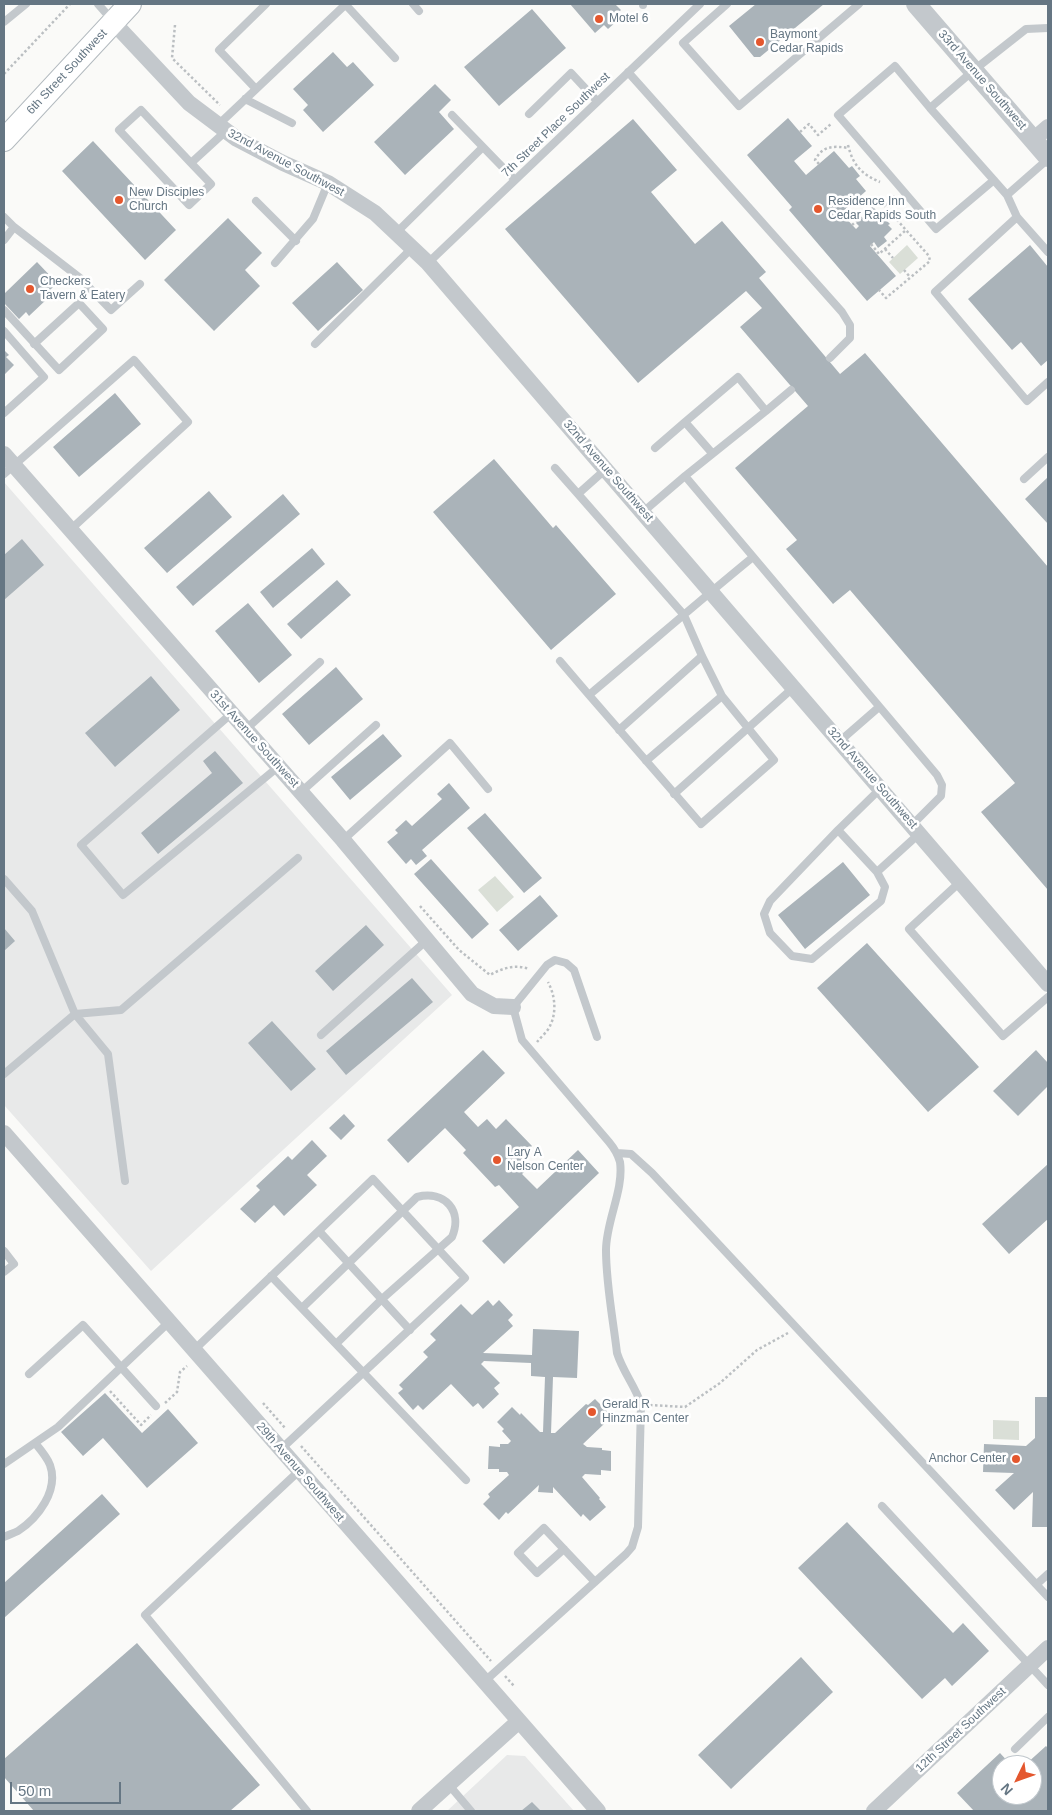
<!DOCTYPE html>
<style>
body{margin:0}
#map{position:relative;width:1052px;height:1815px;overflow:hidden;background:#fafaf8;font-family:Helvetica,sans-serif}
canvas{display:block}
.frame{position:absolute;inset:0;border:5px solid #657683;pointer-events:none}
.north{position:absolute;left:992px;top:1755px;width:50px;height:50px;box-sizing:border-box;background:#fff;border:1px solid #c1c8cd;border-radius:50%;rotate:228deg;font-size:14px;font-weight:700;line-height:20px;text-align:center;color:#657683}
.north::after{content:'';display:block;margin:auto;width:18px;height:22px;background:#e4572e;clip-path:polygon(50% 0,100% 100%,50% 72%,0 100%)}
.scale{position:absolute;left:10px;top:1782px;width:111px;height:22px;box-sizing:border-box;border:2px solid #657683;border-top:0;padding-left:6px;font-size:15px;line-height:18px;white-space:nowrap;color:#657683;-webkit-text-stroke:4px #fff;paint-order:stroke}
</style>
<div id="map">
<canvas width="1052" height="1815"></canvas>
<div class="frame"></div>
<div class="north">N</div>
<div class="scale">50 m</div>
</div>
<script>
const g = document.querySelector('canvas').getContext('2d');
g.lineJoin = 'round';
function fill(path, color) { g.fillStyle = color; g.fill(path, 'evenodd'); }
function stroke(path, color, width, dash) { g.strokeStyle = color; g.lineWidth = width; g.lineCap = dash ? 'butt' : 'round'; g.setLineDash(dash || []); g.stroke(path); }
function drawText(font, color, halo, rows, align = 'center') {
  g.font = font + ' Helvetica,sans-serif'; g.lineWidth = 5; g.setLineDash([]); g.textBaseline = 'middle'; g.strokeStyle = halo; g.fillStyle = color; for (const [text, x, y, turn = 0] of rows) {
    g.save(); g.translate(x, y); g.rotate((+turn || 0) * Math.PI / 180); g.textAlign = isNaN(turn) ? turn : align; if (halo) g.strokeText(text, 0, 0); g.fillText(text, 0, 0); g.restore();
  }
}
const built = new Path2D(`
 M4,482L452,995L151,1271L4,1105Z
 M507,1755L525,1756L574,1811H447Z`);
const green = new Path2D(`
 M907,245L918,258L900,274L889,262Z
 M495,876L514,897L497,912L478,890Z
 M993,1420L1019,1421V1440L993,1439Z`);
const building = new Path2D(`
 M570,4H615L621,10L613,17L617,21L608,29L604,25L595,33Z
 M756,4H824L760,57H754L729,26Z
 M532,9L566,48L499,106L464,67Z
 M333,52L347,67L353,62L374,85L323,132L303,110L308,105L293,89Z
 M435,84L451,100L439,112L454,129L405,175L374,142Z
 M788,118L812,146L794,161L806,175L834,151L849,168L852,166L860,176L856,179L866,191L841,213L856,229L859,226L856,223L874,208L890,224L888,225L892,229L884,237L887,241L878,248L874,242L870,246L896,276L867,301L789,210L792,207L747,155Z
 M633,119L677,170L651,192L695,244L722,221L766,272L759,278L840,374L865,353L1048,567V890L981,812L1015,783L850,590L833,604L786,549L797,540L735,468L808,406L740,327L762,308L746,291L638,383L505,229Z
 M93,141L176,230L145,260L62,171Z
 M228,218L262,253L245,270L260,286L214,331L164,280Z
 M1030,245L1048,267V360L1041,366L1021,342L1012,350L968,299Z
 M37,262L57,283L44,296L47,299L29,316L26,312L19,319L4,303V294Z
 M337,262L363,290L318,331L292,303Z
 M5,351L9,355L6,357L14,365L4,375V352Z
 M115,393L141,424L79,477L53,447Z
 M494,459L553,528L556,525L616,594L551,650L433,512Z
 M1048,477V524L1025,499Z
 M209,491L232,517L167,573L144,548Z
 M283,494L300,514L193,606L176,587Z
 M22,539L44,565L4,600V555Z
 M312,548L325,564L273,608L260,592Z
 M337,580L351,595L301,639L287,624Z
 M248,603L292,655L259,683L215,631Z
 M336,667L363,699L309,745L282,714Z
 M151,676L180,710L115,767L85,733Z
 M383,734L402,756L350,800L331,777Z
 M215,751L243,783L158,854L141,833L212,773L203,761Z
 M449,783L470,808L422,850L427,856L416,865L411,859L406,864L387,842L398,833L395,830L406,820L412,826L442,799L437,794Z
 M485,813L542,878L524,893L467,828Z
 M431,859L489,924L472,939L414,874Z
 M843,862L870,895L805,949L778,915Z
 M540,895L558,916L518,951L499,930Z
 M366,925L384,945L333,991L315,971Z
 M4,928L15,941L4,951Z
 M867,943L979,1067L928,1112L817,988Z
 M412,978L433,1002L346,1075L326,1051Z
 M272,1021L316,1069L291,1091L248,1043Z
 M483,1050L505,1073L464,1112L478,1127L487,1119L496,1129L506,1119L532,1146L522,1156L531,1166L522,1174L537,1189L578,1150L599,1173L504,1264L482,1241L519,1207L499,1185L495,1187L463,1153L466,1150L445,1128L408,1163L387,1140Z
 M1036,1050L1048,1063V1086L1018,1116L993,1091Z
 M344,1114L355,1126L341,1140L329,1128Z
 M312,1140L327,1156L307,1175L317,1185L284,1216L274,1205L255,1223L240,1209L260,1190L256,1186L288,1156L292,1160Z
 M1048,1164V1219L1009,1254L982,1224Z
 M488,1300L493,1306L499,1300L513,1315L508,1320L513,1326L483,1353L532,1355L533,1329L579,1331L577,1378L553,1377L551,1433H555L586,1404L588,1405L595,1399L610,1414L602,1421L604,1424L583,1444L587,1447L602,1448V1450L611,1451V1471L601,1470V1475L585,1474L582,1477L600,1498L599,1499L606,1507L590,1521L583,1514L581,1517L553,1487V1493L538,1492L539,1485L508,1514L506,1512L499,1520L483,1504L490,1497L488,1494L509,1475L507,1472H499V1469H488L489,1446L500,1447V1444H508L511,1441L502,1431L504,1429L497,1422L512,1407L520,1415L521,1413L540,1432H543L545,1377L531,1376V1363L484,1361L481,1364L500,1383L494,1388L499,1394L483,1409L478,1403L473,1407L451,1384L423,1410L418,1405L413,1410L398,1393L403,1389L399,1385L428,1357L423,1352L436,1340L430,1334L461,1304L472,1315Z
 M105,1393L142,1433L168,1409L198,1443L147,1488L103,1438L83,1456L61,1432Z
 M1035,1397H1048V1527H1032L1033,1492L1014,1510L995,1490L1014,1473L983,1472L984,1444L1026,1446L1035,1438Z
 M102,1494L120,1514L4,1618V1583Z
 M847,1522L953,1633L963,1623L989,1651L952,1686L945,1678L922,1699L798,1568Z
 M137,1643L260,1785L230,1811H34L4,1777V1759Z
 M801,1657L833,1692L731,1789L698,1755Z
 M1046,1746L1048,1748V1811H974L957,1793L1000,1753L1011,1765H1002V1795H1032V1765H1025Z
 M532,1802L541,1811H521Z`);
const path = new Path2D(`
 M175,25L172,58L220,105
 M4,74L70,4
 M800,132L809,124L818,135L831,124
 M848,145C853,165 861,174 880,182
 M819,164L815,160C823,145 834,146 849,148
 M886,205L895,196
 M852,225L877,204L882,203L929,256L930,261L886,298L879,290
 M871,244L879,254L906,230
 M885,249L893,258
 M904,270L910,277
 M420,906L459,950L490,975C502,968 516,964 529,969
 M537,1042C541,1037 548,1031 550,1026C557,1012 555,995 548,982
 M110,1391L141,1425L151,1415
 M165,1403L177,1392L180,1372L187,1366
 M263,1403L286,1429
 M650,1405L685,1407L720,1383L757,1350L788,1333
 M301,1446L491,1661
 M505,1676L514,1686`);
const service = new Path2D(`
 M98,4L113,21
 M345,4L395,58
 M413,4L419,11
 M643,4V5
 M727,4L683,43L739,106L859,4
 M4,22L26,4
 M628,72L842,312L850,325V338L830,358
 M256,89L219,50L266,4
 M245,99L292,123
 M930,108L1007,195L1017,217L1048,252
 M529,114L571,73L597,101
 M452,115L515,180
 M218,125L346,4
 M191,163L211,184L189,205L119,130L141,110L191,163L226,131
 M994,180L936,229L838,115L895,66L930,108L974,70L1026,29L1048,28
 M1007,195L1048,159
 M256,201L296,241
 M4,217L14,227L4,240
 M1017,217L935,292L1027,401L1048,382
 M14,227L80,278L111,310L140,284
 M396,233L483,147
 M275,263L313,219L328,183
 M428,263L700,4
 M4,310L59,370L103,329L79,303L34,344
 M4,331L44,377L4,413
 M315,344L412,248
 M766,411L791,390
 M655,448L685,422
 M555,468L578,494
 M606,469L578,494L684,615L702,656L722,696L774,760L701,824L589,695C644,649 698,602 753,557
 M4,474L134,360L188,422L70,530
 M685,476L766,411L738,377L685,422L712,453
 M1024,479L1048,457
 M643,512L685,476L937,775L942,785L941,796L912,825
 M560,661L589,695
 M231,714L81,845L123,895L278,767
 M245,730L320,662
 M619,730L702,656
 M840,741L879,707
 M646,761L722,696
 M880,789L838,830L877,872L920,833
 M301,792L376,725
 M674,794L794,687
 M838,830L770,901L764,914L770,933L792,956L812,959L881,901L885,887L877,872
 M343,840L450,743L488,789
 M4,879L32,911L75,1014L108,1054L125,1181
 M961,881L909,929L1003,1036L1048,997
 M321,1035L427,940
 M4,1074L75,1014L121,1010L298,858
 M617,1153L631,1154L652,1173L1048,1597
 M319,1231L410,1330
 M4,1251L14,1264L4,1272
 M271,1276L466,1480
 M302,1308L417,1197C445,1190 463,1211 452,1237L382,1299L336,1344
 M194,1350L373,1179L465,1278L280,1450
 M29,1374L83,1325L156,1406
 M4,1464L58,1427L169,1322
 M299,1471L145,1615L307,1811
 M882,1506L1048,1685
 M4,1537C8,1535 14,1533 18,1531C38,1518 59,1490 50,1465C47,1457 40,1449 35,1443
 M564,1549L537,1573L518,1553L544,1528L595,1582
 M1037,1584L1048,1574
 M485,1681L626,1554L632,1547L638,1527L641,1404C635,1386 623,1372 617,1353C613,1319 606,1284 606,1250C606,1221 624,1190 620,1162C618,1155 614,1148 609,1142L522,1040L513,1007L547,965L555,960L566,963L574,970L597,1037
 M1015,1749L1048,1717
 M449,1785L471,1811`);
const minor = new Path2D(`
 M113,22L189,103L237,139L283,163L328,183L375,213L428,263L1048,984
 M1033,140L1048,127
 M4,454L343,840L472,994L494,1006L513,1007
 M4,1133L598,1811
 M419,1811L519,1721
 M874,1811L1048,1648`);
const tertiary = new Path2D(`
 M916,4L1048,157`);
const secondary = new Path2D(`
 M4,140L130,4`);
const markers = [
 [599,19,5,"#e4572e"],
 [760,42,5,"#e4572e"],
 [119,200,5,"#e4572e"],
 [818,209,5,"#e4572e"],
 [30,289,5,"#e4572e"],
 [497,1160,5,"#e4572e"],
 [592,1412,5,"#e4572e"],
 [1016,1459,5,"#e4572e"]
];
const poiNames = [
 ["Motel 6",609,19],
 ["Baymont",770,35],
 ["Cedar Rapids",770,49],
 ["New Disciples",129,193],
 ["Church",129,207],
 ["Residence Inn",828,202],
 ["Cedar Rapids South",828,216],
 ["Checkers",40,282],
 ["Tavern & Eatery",40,296],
 ["Lary A",507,1153],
 ["Nelson Center",507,1167],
 ["Gerald R",602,1405],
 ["Hinzman Center",602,1419],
 ["Anchor Center",1006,1459,"right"]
];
const streetNames = [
 ["6th Street Southwest",67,72,-47],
 ["33rd Avenue Southwest",982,80,49],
 ["7th Street Place Southwest",556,125,-44],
 ["32nd Avenue Southwest",286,163,28],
 ["32nd Avenue Southwest",608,471,49],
 ["31st Avenue Southwest",254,739,48],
 ["32nd Avenue Southwest",872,778,49],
 ["29th Avenue Southwest",300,1472,49],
 ["12th Street Southwest",961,1730,-43]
];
fill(built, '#e8e9e9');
fill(green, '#dadfd7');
fill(building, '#aab3b9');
stroke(secondary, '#b3babf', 24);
stroke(path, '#bbbfc2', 2.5, [2.5, 2.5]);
stroke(service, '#c3c8cc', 8);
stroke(minor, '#c3c8cc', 16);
stroke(tertiary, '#c3c8cc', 20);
stroke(secondary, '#fff', 22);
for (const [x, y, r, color] of markers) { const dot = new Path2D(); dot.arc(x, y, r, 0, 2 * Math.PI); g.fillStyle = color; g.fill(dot); stroke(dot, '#fff', 2); }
drawText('12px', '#657683', '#fff', poiNames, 'left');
drawText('12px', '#657683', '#fff', streetNames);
</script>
